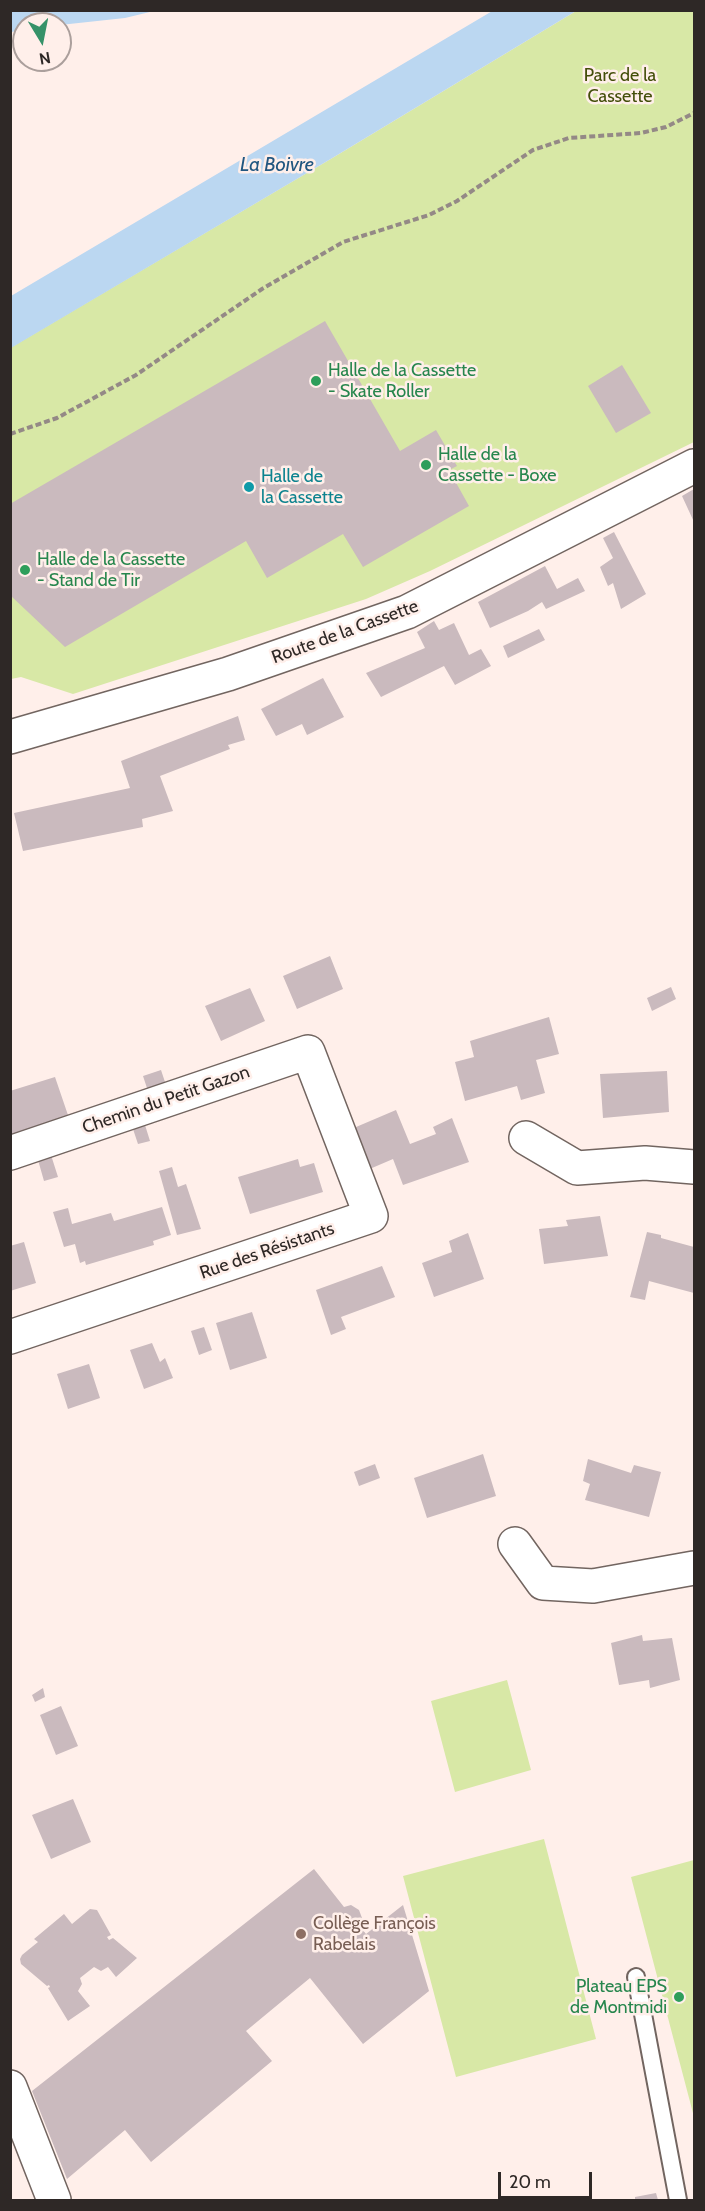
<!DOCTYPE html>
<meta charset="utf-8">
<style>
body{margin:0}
#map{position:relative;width:705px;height:2211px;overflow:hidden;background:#ffefea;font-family:Cabin,sans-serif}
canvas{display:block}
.frame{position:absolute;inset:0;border:12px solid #2e2826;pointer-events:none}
.north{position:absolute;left:12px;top:12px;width:60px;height:60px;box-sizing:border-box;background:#ffefea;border:2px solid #ab9f9c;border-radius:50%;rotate:170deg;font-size:16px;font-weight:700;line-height:24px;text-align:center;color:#2e2826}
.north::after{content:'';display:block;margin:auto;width:21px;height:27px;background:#369269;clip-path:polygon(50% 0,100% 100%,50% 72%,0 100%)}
.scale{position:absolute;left:498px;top:2172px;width:94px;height:27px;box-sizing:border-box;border:3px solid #2e2826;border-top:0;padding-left:8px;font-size:18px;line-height:21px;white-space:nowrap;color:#2e2826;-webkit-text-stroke:4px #ffefea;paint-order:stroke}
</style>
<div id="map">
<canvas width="705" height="2211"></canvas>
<div class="frame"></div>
<div class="north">N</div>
<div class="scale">20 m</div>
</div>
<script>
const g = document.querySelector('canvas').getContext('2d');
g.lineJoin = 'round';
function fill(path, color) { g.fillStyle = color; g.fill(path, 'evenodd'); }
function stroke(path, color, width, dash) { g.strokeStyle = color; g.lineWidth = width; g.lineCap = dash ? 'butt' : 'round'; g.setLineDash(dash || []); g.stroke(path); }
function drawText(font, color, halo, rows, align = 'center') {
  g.font = font + ' Cabin,sans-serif'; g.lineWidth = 5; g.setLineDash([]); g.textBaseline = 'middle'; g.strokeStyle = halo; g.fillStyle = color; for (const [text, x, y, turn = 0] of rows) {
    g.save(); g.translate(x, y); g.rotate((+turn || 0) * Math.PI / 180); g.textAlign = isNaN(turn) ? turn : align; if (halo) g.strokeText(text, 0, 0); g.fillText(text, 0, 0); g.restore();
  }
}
const green = new Path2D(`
 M576,11H694V442L430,571L366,599L73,694L21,677L11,679L10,348L334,157Z
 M507,1680L531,1770L455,1792L431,1701Z
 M544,1839L596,2039L456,2077L403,1876Z
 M694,1860V2117L631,1877Z`);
const water = new Path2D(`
 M11,10H154V11L125,18L60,25L24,24V30L11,32Z
 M494,10L576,11L334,157L11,348V296Z`);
const building = new Path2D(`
 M325,321L400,451L436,430L457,466L449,470L469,506L363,567L343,534L267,578L246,541L65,647L10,595V504Z
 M622,365L651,413L616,433L588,386Z
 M694,489V522L682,496Z
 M614,532L646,594L621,609L613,583L608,586L600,567L613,558L603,538Z
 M545,566L557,589L578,578L585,591L546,609L542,602L528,611L490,628L478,602Z
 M434,621L439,630L454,623L469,655L481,649L491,666L455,685L444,666L381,697L366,673L425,648L417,632Z
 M539,629L545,640L508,658L503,646Z
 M323,678L344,717L307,735L302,724L276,736L261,709Z
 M238,716L245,740L228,745L230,749L160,776L173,811L142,819L143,827L23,851L14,813L130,788L121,761Z
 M330,956L343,989L297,1009L283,976Z
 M671,987L676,999L652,1011L647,998Z
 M250,988L265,1021L221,1041L205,1006Z
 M549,1017L559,1054L536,1060L545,1093L521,1100L517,1086L465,1101L455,1062L474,1057L470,1041Z
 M161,1070L168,1091L150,1097L143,1076Z
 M667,1071L669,1112L603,1118L600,1074Z
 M55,1077L70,1121L10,1140V1091Z
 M396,1110L410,1144L436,1134L433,1127L452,1118L469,1162L403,1185L393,1159L365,1171L349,1130Z
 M145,1125L150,1141L138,1144L133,1129Z
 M51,1155L58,1177L44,1181L38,1160Z
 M298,1159L300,1167L314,1163L323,1192L250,1214L238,1177Z
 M172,1167L178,1187L186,1184L201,1229L177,1235L159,1171Z
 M162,1207L171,1235L153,1241L154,1245L86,1265L85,1261L80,1263L75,1244L64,1247L53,1212L68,1208L72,1224L111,1213L114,1221Z
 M600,1216L608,1256L544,1264L539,1229L568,1226L566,1220Z
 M647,1232L661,1235V1238L694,1247V1293L649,1281L645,1300L630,1297Z
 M468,1233L484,1279L434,1297L422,1263L452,1252L449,1241Z
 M24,1242L36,1283L10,1291V1246Z
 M382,1266L395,1297L341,1317L346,1329L331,1335L316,1290Z
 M252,1312L267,1358L230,1370L216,1323Z
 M204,1327L212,1350L199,1355L191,1331Z
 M152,1343L160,1362L165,1358L173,1378L144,1389L130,1350Z
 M89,1364L100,1398L68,1409L57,1374Z
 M483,1454L496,1496L427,1518L414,1478Z
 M588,1459L631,1473L634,1465L661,1472L649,1517L585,1500L590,1484L583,1481Z
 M375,1464L380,1478L359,1486L354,1472Z
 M642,1635L643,1641L672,1638L680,1680L650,1688L649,1680L619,1685L611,1643Z
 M43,1688L45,1697L35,1702L32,1695Z
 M61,1706L78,1746L56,1755L40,1715Z
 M73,1799L91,1842L51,1859L32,1815Z
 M314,1869L344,1907L351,1905L359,1910L362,1918L359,1925L366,1934L403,1905L429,1991L363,2044L310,1978L246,2031L272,2061L151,2162L125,2130L67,2179L32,2091Z
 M90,1909L97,1910L111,1935L107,1937L109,1940L113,1938L137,1958L116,1977L108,1967L101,1971L94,1967L80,1978L82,1984L78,1991L90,2006L68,2021L48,1988L50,1987L49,1985L47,1986L21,1964L20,1959L22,1955L38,1942L34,1939L64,1914L72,1924Z
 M656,2193L658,2200H635V2197Z`);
const path = new Path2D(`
 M10,434L57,418L136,375L262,289L343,242L429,215L457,201L533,150L569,138L641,133L666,127L694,113`);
const lane = new Path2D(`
 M636,1977L678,2200`);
const street = new Path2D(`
 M526,1138L577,1168L645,1163L694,1167
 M10,1153L308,1052L371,1216L10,1337
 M515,1544L543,1583L593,1586L694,1568
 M10,2087L54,2200`);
const secondary = new Path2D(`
 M10,737L228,674L407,612L694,466`);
const markers = [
 [316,381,6,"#2e9e5b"],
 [426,465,6,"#2e9e5b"],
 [249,487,6,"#0f9aa8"],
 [25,570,6,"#2e9e5b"],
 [301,1934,6,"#8d6e63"],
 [679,1997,6,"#2e9e5b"]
];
const parkNames = [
 ["Parc de la",620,76],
 ["Cassette",620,97]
];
const leisureNames = [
 ["Halle de la Cassette",328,371],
 ["- Skate Roller",328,392],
 ["Halle de la",438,455],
 ["Cassette - Boxe",438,476],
 ["Halle de la Cassette",37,560],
 ["- Stand de Tir",37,581],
 ["Plateau EPS",667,1987,"right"],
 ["de Montmidi",667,2008,"right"]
];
const cultureNames = [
 ["Halle de",261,477],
 ["la Cassette",261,498]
];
const streetNames = [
 ["Route de la Cassette",345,632,-20],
 ["Chemin du Petit Gazon",166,1100,-19],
 ["Rue des Résistants",267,1251,-19]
];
const educationNames = [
 ["Collège François",313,1924],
 ["Rabelais",313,1945]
];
const waterNames = [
 ["La Boivre",277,165]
];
fill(green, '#d8e8a6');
fill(water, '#bbd7f1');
fill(building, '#cababe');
stroke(lane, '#726560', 20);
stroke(street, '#726560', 36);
stroke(secondary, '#726560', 36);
stroke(path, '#948986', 4, [6, 3]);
stroke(lane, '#fff', 16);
stroke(street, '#fff', 33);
stroke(secondary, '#fff', 33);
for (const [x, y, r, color] of markers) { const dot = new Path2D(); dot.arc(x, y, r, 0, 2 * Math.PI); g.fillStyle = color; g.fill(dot); stroke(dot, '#ffefea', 2); }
drawText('18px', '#434e09', '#ffefea', parkNames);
drawText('18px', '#27864d', '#ffefea', leisureNames, 'left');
drawText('18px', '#0d838f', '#ffefea', cultureNames, 'left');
drawText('18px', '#2e2826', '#ffefea', streetNames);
drawText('18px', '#785e54', '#ffefea', educationNames, 'left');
drawText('italic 20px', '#215680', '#ffefea', waterNames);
</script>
